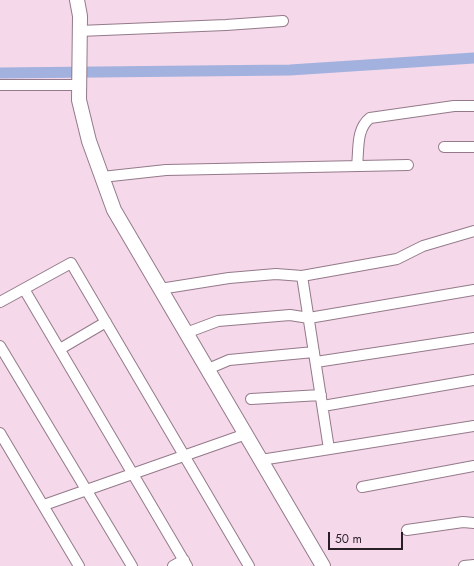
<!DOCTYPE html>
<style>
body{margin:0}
#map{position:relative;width:474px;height:566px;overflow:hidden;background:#f5d8ea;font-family:Jost,sans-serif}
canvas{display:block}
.scale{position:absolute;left:328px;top:532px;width:75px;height:18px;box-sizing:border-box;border:2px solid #281e25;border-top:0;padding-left:5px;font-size:12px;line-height:14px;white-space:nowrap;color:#281e25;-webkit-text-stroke:3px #f5d8ea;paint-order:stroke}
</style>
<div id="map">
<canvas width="474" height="566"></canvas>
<div class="scale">50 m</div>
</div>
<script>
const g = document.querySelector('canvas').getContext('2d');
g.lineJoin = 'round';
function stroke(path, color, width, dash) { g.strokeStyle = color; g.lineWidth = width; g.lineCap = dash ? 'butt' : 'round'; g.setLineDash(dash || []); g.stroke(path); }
const canal = new Path2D(`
 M0,73L290,70L474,58`);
const street = new Path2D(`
 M79,31L226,25L283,21
 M0,85H79
 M444,147H474
 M357,166C359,149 356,129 370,118L454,106H474
 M102,177L166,170L408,165
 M302,276L329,449
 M24,289L187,566
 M160,289L229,278L276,274L302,276L397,259L423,246L474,231
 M0,302L71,263L249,566
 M186,333L218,321L290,315L309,318L474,290
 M0,346L132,566
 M60,349L106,322
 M316,362L474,338
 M208,369L229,360L314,352
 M251,399L321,395
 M323,406L474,380
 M0,433L79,566
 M261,460L474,426
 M362,487L474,466
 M44,505L246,434
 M407,530L463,522L474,523
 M173,566L184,560
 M464,566L474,565`);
const secondary = new Path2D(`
 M77,0L80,16L79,100L89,141L114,210L323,566`);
stroke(canal, '#a2b1de', 11);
stroke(street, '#947a8a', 12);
stroke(secondary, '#947a8a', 16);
stroke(street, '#fff', 10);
stroke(secondary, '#fff', 14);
</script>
